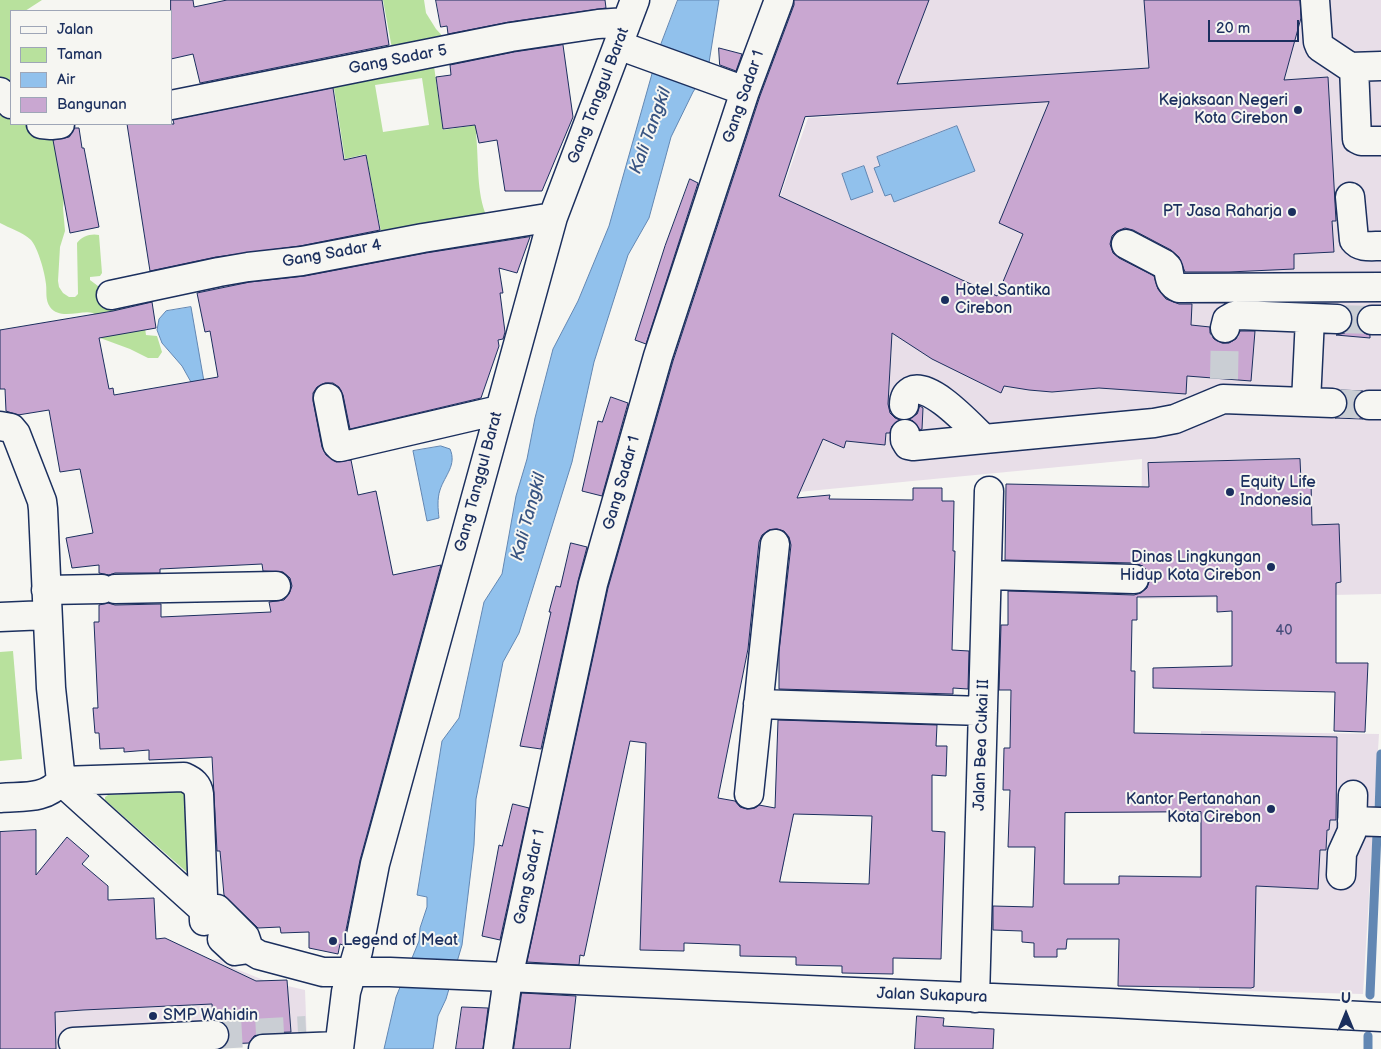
<!DOCTYPE html>
<style>
body{margin:0}
#map{position:relative;width:1381px;height:1049px;overflow:hidden;background:#f6f6f2;font-family:"Balsamiq Sans",sans-serif}
canvas{display:block}
.legend{position:absolute;left:10px;top:10px;width:162px;height:115px;box-sizing:border-box;background:#f6f6f2;border:1px solid #9ea6b7;margin:0;padding:6px 9px;list-style:none;font-size:15px;color:#1b2f5e}
.legend li{display:flex;align-items:center;gap:10px;height:25px}
.legend b{width:25px;border:1px solid #9ea6b7}
.north{position:absolute;left:1321px;top:989px;width:50px;height:50px;-webkit-text-stroke:4px #f6f6f2;paint-order:stroke;rotate:0deg;font-size:14px;font-weight:700;line-height:20px;text-align:center;color:#1b2f5e}
.north::after{content:'';display:block;margin:auto;width:18px;height:22px;background:#1b2f5e;clip-path:polygon(50% 0,100% 100%,50% 72%,0 100%)}
.scale{position:absolute;left:1208px;top:20px;width:91px;height:22px;box-sizing:border-box;border:2px solid #1b2f5e;border-top:0;padding-left:6px;font-size:15px;line-height:18px;white-space:nowrap;color:#1b2f5e;-webkit-text-stroke:4px #f6f6f2;paint-order:stroke}
</style>
<div id="map">
<canvas width="1381" height="1049"></canvas>
<ul class="legend">
<li><b style="height:6px;background:#f6f6f2"></b>Jalan</li>
<li><b style="height:14px;background:#b8e19d"></b>Taman</li>
<li><b style="height:14px;background:#91c1ec"></b>Air</li>
<li><b style="height:14px;background:#c9a7d1"></b>Bangunan</li>
</ul>
<div class="north">U</div>
<div class="scale">20 m</div>
</div>
<script>
const g = document.querySelector('canvas').getContext('2d');
g.lineJoin = 'round';
function fill(path, color) { g.fillStyle = color; g.fill(path, 'evenodd'); }
function stroke(path, color, width, dash) { g.strokeStyle = color; g.lineWidth = width; g.lineCap = dash ? 'butt' : 'round'; g.setLineDash(dash || []); g.stroke(path); }
function drawText(font, color, halo, rows, align = 'center') {
  g.font = font + ' "Balsamiq Sans",sans-serif'; g.lineWidth = 4; g.setLineDash([]); g.textBaseline = 'middle'; g.strokeStyle = halo; g.fillStyle = color; for (const [text, x, y, turn = 0] of rows) {
    g.save(); g.translate(x, y); g.rotate((+turn || 0) * Math.PI / 180); g.textAlign = isNaN(turn) ? turn : align; if (halo) g.strokeText(text, 0, 0); g.fillText(text, 0, 0); g.restore();
  }
}
const built = new Path2D(`
 M901,0H1381V594L1140,599L1142,459L694,502L776,208L808,118L852,115Z
 M1201,731L1379,734L1363,994L1199,990Z
 M221,959L224,964L266,981L305,990L307,1042L129,1049H0L45,972Z`);
const green = new Path2D(`
 M0,0H42L25,11H11V124H54L65,187L63,208L65,231L60,247L58,281L59,287L63,293L69,297H75L78,294L77,243C81,236 92,233 99,235L102,273L100,276L90,277V280L98,286L107,300L127,308L144,321L146,335L157,336L162,352L158,358H148L130,349L92,335L97,316C89,305 62,323 50,307C45,300 47,292 46,284C45,273 38,248 31,240C23,232 9,228 0,223Z
 M383,0H424L426,13L436,29L449,43L393,54Z
 M433,59L443,130L491,123L492,131L476,134C479,161 476,193 487,217L382,236L366,154L345,159L333,82ZM422,78L429,125L383,132L375,85Z
 M13,651L22,759L0,761V652Z
 M177,791L185,794L190,875L105,800V797L108,795Z`);
const water = new Path2D(`
 M678,0H719L708,69L693,92L671,137L649,218L628,255L594,362L572,462L519,633L503,662L476,799L474,845L462,945L446,999L438,1016L433,1049H384L396,997L419,941L420,928L427,907V897L417,895L442,741L459,718L484,602L502,574L516,496L527,459L535,418L553,349L578,301L609,226L659,49Z
 M957,126L975,171L894,202L891,194L885,196L874,168L880,166L877,157Z
 M864,166L873,192L851,200L842,174Z
 M191,307L210,416L182,366L162,343L157,330L159,319L166,311Z
 M441,446L450,449C457,465 445,475 440,490C437,499 438,509 439,518L427,521L413,451Z`);
const stream = new Path2D(`
 M1379,812L1381,754
 M1370,995L1377,833
 M1368,1049V1036`);
const building = new Path2D(`
 M171,0H193L194,7L227,0H382L389,45L200,83L193,54L171,59Z
 M436,0H605L606,8L509,22L448,34L447,26L441,27Z
 M794,0H929L897,84L1149,68L1144,0H1300L1301,18L1284,80L1328,77L1336,221H1332L1334,252L1294,254V269L1229,272H1185L1179,257L1171,250L1133,230L1125,228L1117,231L1112,236L1110,244L1113,253L1119,258L1154,276L1158,289L1166,299L1179,304H1192L1191,325L1210,327V333L1214,339L1222,343H1229L1236,339L1240,331H1255L1251,381L1187,376L1186,394L1099,388L1052,392L1029,390L1004,386L1001,393L932,359L892,333L888,404L890,413L895,418L900,420L892,426L890,433H886L885,445L846,441L844,448L823,439L797,498L830,495L829,499L913,500V488H942V501H954L953,551H955L952,650L969,651L968,689L953,688V694L779,689V652L791,545L789,537L784,531L777,529L769,530L762,535L759,542L748,649L718,798L735,801L740,807L747,809L755,808L759,805L775,808L778,720L937,725L936,746H947L946,776L932,775V831L945,832L941,959L893,958V974L842,973V966L796,965V957L740,956V945L684,943V951L640,950L646,743L630,741L584,956L580,955L579,965L527,962L608,588L673,361L760,96L794,5ZM1049,102L999,223L1023,234L997,296L779,196L805,117ZM794,814L872,816L869,884L780,882Z
 M563,45L573,117L542,191H505L497,140L479,143L475,125L443,129L436,77L451,75L450,65L514,52Z
 M719,48L742,54L736,71L720,65Z
 M333,88L344,160L366,155L380,230L300,246L216,257L150,271L127,124H174L173,120Z
 M75,128H79L82,148H84L99,227L70,233L53,140L69,137Z
 M690,179L698,183L646,344L635,340L665,246Z
 M530,237L517,273L499,268L503,293H500L505,332L503,339L498,340L499,346L481,398L350,429L343,395L339,387L333,383H325L317,387L313,393V401L322,447L326,455L336,462L351,460L358,495L376,491L393,575L441,565L360,860L343,945L340,944L338,954L309,948V932L281,933L280,927L258,928L224,895L220,851H217L212,757L149,760V750L124,752V748L100,749L99,733H95L93,708H98L94,622H99V605L108,603L115,605L161,604V617L271,612L269,602L284,600L289,594L292,586L290,578L283,572L263,571L262,564L160,569V573H115L109,575L99,573V565L72,568L66,538L93,533L80,469L60,472L49,410L18,415L6,411L5,389H0V330L113,311L152,302L156,328L99,338L109,389L113,388L114,395L218,377L210,331L205,332L197,293L250,282L305,276L426,253Z
 M1348,308L1361,309L1358,313L1356,320L1358,327L1364,333L1370,335V338L1336,335L1345,333L1350,327L1353,319L1351,312Z
 M1341,390L1363,391L1356,397L1353,405L1356,413L1363,419L1335,418L1340,417L1345,412L1348,404L1346,396Z
 M611,397L628,403L602,496L582,491L598,421L602,422Z
 M920,406L923,408L922,429L920,430L913,421L909,419L917,414Z
 M1300,459L1301,481H1311L1312,525L1339,524L1341,582L1336,583V663H1368L1365,732L1334,731L1335,692L1153,688V668L1232,666V611L1217,612V596L1137,597V620H1132L1131,671H1135L1134,733L1337,737L1336,820H1330L1329,830H1327L1326,850H1320L1318,889L1256,886L1254,987L1251,988L1118,986L1119,939H1067L1066,949H1057V957H1034V943L1022,942V931L993,930V906L1033,907L1035,847H1008L1010,790H1003L1004,748H1010L1011,690H999L1001,625H1008V591L1134,595L1141,593L1147,588L1150,579L1148,572L1143,566L1134,563L1005,560L1006,484L1149,487L1148,463ZM1201,812V877L1119,876V884H1064L1065,813Z
 M571,543L587,547L578,581L541,749L520,746L551,612H549L556,586L560,587Z
 M513,804L529,808L500,940L482,936L499,845L502,846Z
 M36,830V875L67,837L89,856L82,864L108,886V900L154,898L156,939L165,938L256,981L287,980L291,1032L262,1033L254,1036L249,1043L226,1044L230,1035L227,1027L222,1021L213,1019L212,1004L83,1010L55,1012L56,1049H0V832Z
 M522,993L576,996L570,1049H514Z
 M462,1007L488,1008L483,1049H456Z
 M917,1016L944,1018L943,1026L994,1029L993,1049H915Z`);
const minorTunnel = new Path2D(`
 M1337,319L1372,320
 M1224,379L1225,328
 M1332,403L1369,405
 M214,1035L306,1030`);
const minor = new Path2D(`
 M1315,0L1318,42L1320,47L1350,67L1381,66
 M618,45L745,91
 M1354,67L1357,139L1361,141H1381
 M0,92L11,104
 M171,105L511,37L598,24L626,22
 M41,124L51,125L60,124
 M1350,197L1354,240C1360,248 1371,246 1381,246
 M1126,244L1164,264L1168,268C1170,277 1169,284 1179,288L1381,287
 M111,295L219,272L248,267L302,261L423,238L553,217
 M1372,320H1381
 M1225,328L1227,320L1234,316L1239,315L1337,319
 M328,398L337,444L340,447L499,410
 M1306,402L1310,318
 M904,405C904,399 906,394 911,391C930,381 971,427 984,439L913,446L908,445L905,440V434
 M1369,405H1381
 M0,426L11,428L16,434L42,501L43,509L51,688L61,781L204,910L217,909L245,937L249,949
 M984,439L1154,423L1175,419L1223,399L1332,403
 M987,575L1134,579
 M115,589L276,586
 M46,590L102,589
 M0,617L47,615
 M758,704L983,711
 M749,794L775,544
 M0,798C23,796 45,800 61,781L184,777C193,781 198,785 199,794L204,921
 M1352,821L1381,822
 M1341,875L1342,853L1352,831L1353,795
 M222,939L235,951L249,949L259,955L323,972H390L1109,1003L1381,1017
 M975,998L989,491
 M73,1042L214,1035
 M263,1049L339,1046
 M339,1049L346,992L358,951L375,864L553,217L635,0
 M498,1049L508,978L593,584L658,356L745,91L779,0`);
const markers = [
 [1298,110,5,"#1b2f5e"],
 [1292,212,5,"#1b2f5e"],
 [945,300,5,"#1b2f5e"],
 [1230,492,5,"#1b2f5e"],
 [1271,567,5,"#1b2f5e"],
 [1271,809,5,"#1b2f5e"],
 [333,941,5,"#1b2f5e"],
 [153,1016,5,"#1b2f5e"]
];
const numberNames = [
 ["40",1284,631]
];
const streetNames = [
 ["Gang Sadar 5",398,60,-11],
 ["Gang Tanggul Barat",599,96,-69],
 ["Gang Sadar 1",744,97,-71],
 ["Gang Sadar 4",332,254,-10],
 ["Gang Tanggul Barat",479,482,-75],
 ["Gang Sadar 1",622,483,-74],
 ["Jalan Bea Cukai II",982,745,-88],
 ["Gang Sadar 1",530,877,-78],
 ["Jalan Sukapura",932,996,2]
];
const poiNames = [
 ["Kejaksaan Negeri",1288,101],
 ["Kota Cirebon",1288,119],
 ["PT Jasa Raharja",1282,212],
 ["Hotel Santika",955,291,"left"],
 ["Cirebon",955,309,"left"],
 ["Equity Life",1240,483,"left"],
 ["Indonesia",1240,501,"left"],
 ["Dinas Lingkungan",1261,558],
 ["Hidup Kota Cirebon",1261,576],
 ["Kantor Pertanahan",1261,800],
 ["Kota Cirebon",1261,818],
 ["Legend of Meat",343,941,"left"],
 ["SMP Wahidin",163,1016,"left"]
];
const waterNames = [
 ["Kali Tangkil",651,131,-70],
 ["Kali Tangkil",529,517,-75]
];
fill(built, '#e8dee8');
fill(green, '#b8e19d');
fill(water, '#91c1ec');
stroke(water, '#6287b3', 1);
stroke(stream, '#6287b3', 9);
fill(building, '#c9a7d1');
stroke(building, '#1b2f5e', 1);
stroke(minorTunnel, '#caced4', 28, [28, 14]);
stroke(minor, '#1b2f5e', 31);
stroke(minor, '#f6f6f2', 28);
for (const [x, y, r, color] of markers) { const dot = new Path2D(); dot.arc(x, y, r, 0, 2 * Math.PI); g.fillStyle = color; g.fill(dot); stroke(dot, '#f6f6f2', 2); }
drawText('14px', '#464d7b', null, numberNames);
drawText('16px', '#1b2f5e', '#f6f6f2', streetNames);
drawText('16px', '#1b2f5e', '#f6f6f2', poiNames, 'right');
drawText('italic 18px', '#385482', '#f6f6f2', waterNames);
</script>
